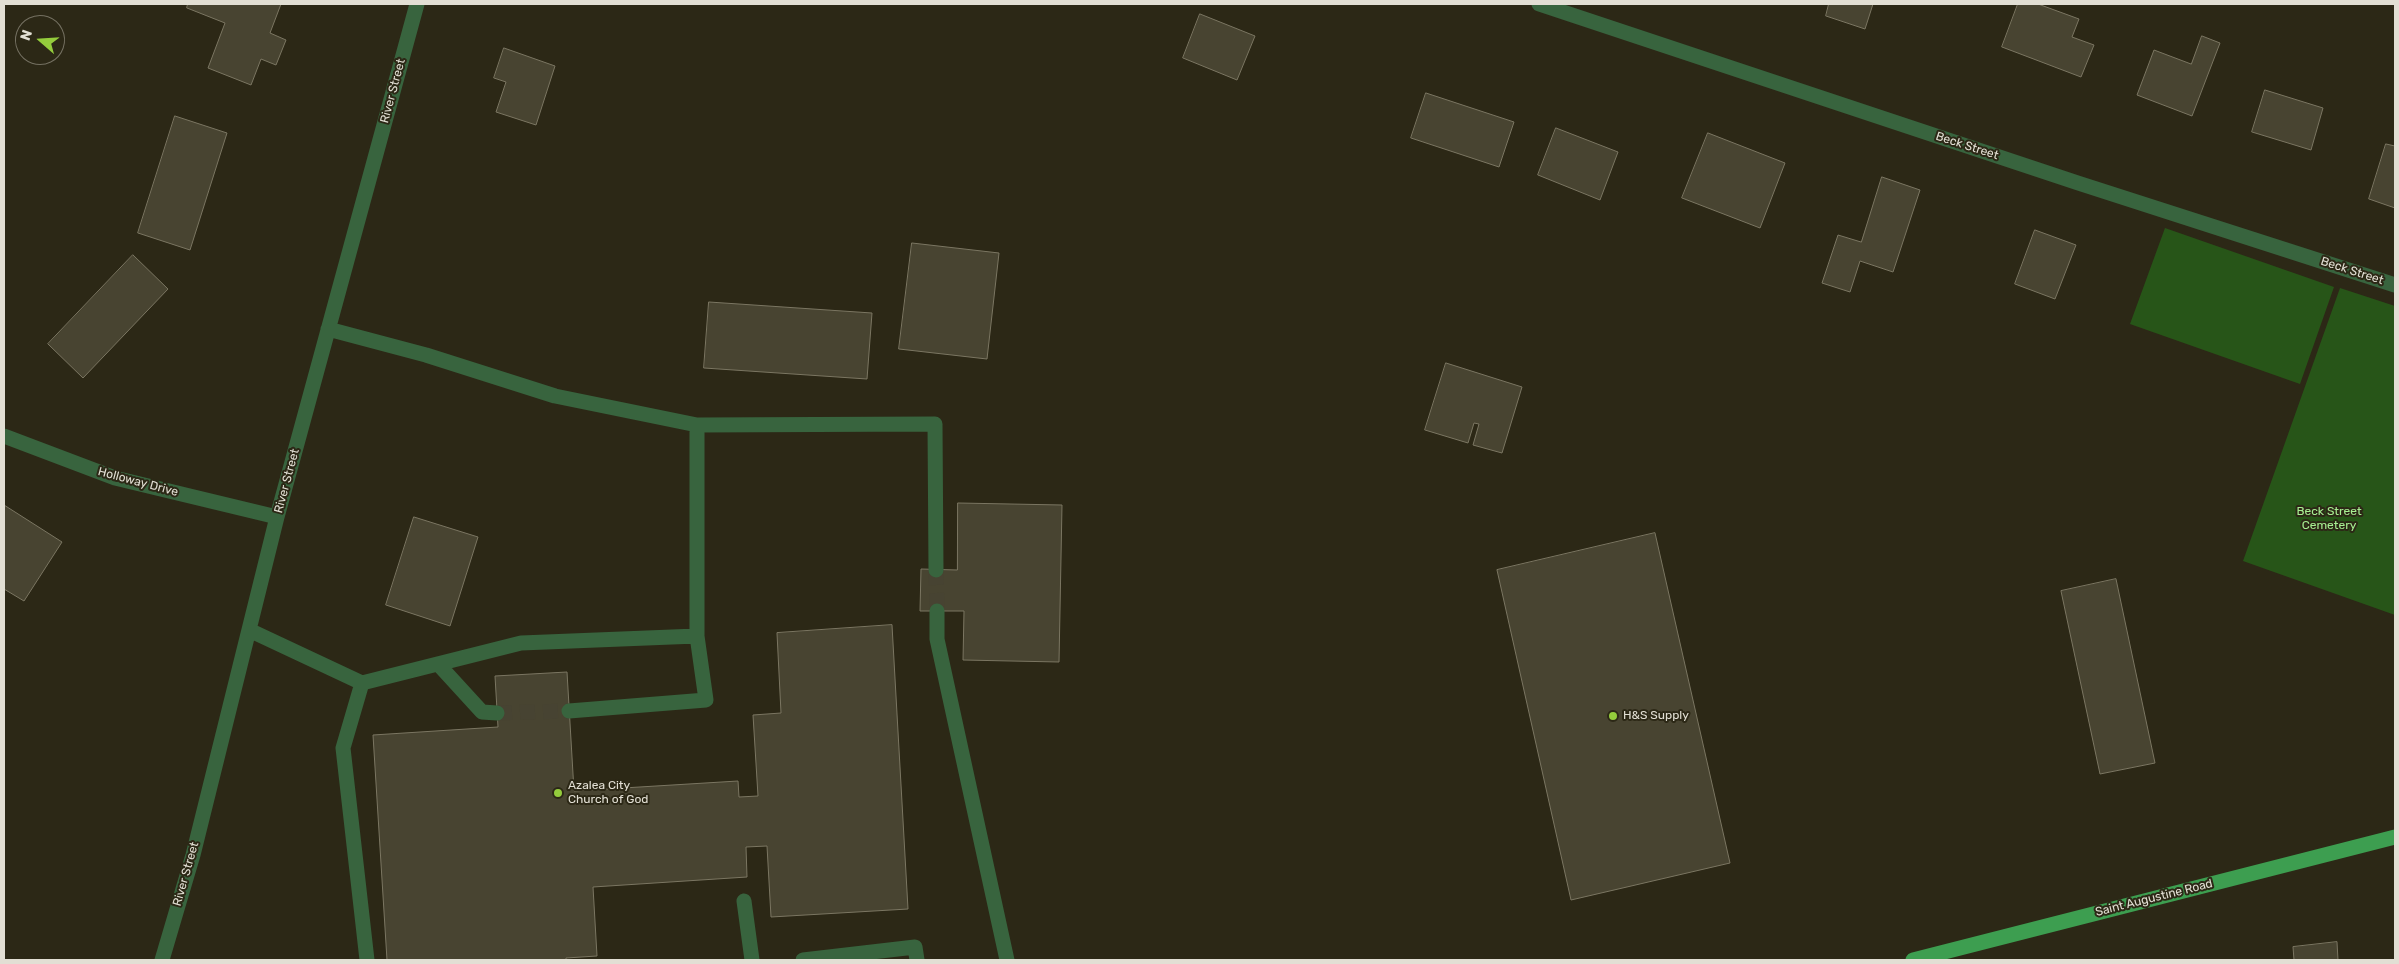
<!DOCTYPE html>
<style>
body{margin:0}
#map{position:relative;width:2399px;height:964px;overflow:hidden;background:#2c2816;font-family:Rubik,sans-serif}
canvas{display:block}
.frame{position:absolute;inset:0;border:5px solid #e2dfd4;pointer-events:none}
.north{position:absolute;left:15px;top:15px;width:50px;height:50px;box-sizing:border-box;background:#2c2816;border:1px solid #757162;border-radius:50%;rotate:289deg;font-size:14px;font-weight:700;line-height:20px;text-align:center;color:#e2dfd4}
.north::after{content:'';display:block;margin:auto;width:18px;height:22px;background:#94cc3c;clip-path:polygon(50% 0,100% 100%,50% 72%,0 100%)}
</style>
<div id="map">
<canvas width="2399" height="964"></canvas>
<div class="frame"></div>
<div class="north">N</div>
</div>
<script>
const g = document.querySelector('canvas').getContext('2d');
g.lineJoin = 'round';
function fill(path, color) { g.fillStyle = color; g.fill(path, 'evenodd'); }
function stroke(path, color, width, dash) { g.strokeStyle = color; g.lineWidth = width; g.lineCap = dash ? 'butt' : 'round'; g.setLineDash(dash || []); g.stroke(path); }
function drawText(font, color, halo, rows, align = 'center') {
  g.font = font + ' Rubik,sans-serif'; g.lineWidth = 4; g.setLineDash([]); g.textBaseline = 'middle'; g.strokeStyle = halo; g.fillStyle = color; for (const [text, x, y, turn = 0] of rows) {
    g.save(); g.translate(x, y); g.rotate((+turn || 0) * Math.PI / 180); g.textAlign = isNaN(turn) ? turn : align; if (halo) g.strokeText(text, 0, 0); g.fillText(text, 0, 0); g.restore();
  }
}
const green = new Path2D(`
 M2165,228L2334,287L2300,384L2130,324Z
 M2340,288L2395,306V615L2243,561Z`);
const building = new Path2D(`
 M188,4H281L270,33L286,40L276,65L261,59L251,85L208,68L225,23L187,8Z
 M1829,4H1873L1865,29L1826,16Z
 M2018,4H2038L2079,19L2072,37L2094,45L2081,77L2002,47Z
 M1200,14L1255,36L1237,80L1183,58Z
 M2202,36L2220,43L2192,116L2137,95L2154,50L2191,64Z
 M504,48L555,66L536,125L496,112L506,82L494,78Z
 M2265,90L2323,108L2311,150L2252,132Z
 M1426,93L1514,122L1499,167L1411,138Z
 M175,116L227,133L190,250L138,233Z
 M1556,128L1618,152L1600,200L1538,175Z
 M1708,133L1785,163L1760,228L1682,198Z
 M2386,144L2395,146V208L2369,199Z
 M1882,177L1920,190L1893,272L1860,261L1850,292L1822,283L1838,235L1861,242Z
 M2035,230L2076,245L2055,299L2015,284Z
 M912,243L999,253L987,359L899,349Z
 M133,255L168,289L83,378L48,344Z
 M709,302L872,313L867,379L704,368Z
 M1446,363L1522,387L1502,453L1473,445L1479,424L1474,423L1468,443L1425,430Z
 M958,503L1062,505L1059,662L963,660L964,611H920L921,569L957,570Z
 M4,505L62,542L24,601L4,589Z
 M414,517L478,537L450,626L386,605Z
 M1655,533L1730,863L1571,900L1497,570Z
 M2116,579L2155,763L2100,774L2061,591Z
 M892,625L908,909L771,917L767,846L746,847L747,877L593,887L597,956L566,958V960H387L373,735L498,727L495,676L567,672L574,791L738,781L739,797L758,796L753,715L781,713L777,633Z
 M2337,942L2338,960H2294L2293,947Z`);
const minorTunnel = new Path2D(`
 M936,570L937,611
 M497,713L569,711`);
const minor = new Path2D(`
 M1539,4L2078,183L2395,285
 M328,329L426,355L555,396L697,425L935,424L936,570
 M4,436L115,478L277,517
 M937,611V639L1007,960
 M249,630L362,683
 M439,665L482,712L497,713
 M569,711L706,700L697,636
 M744,901L752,960
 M162,960L193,855L277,517L417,4
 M367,960L343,748L362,683L521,643L697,636V425
 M803,960L915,947L917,960`);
const major = new Path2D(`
 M1913,960L2395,837`);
const markers = [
 [1613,716,5,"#94cc3c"],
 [558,793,5,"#94cc3c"]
];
const streetNames = [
 ["River Street",393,91,-75],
 ["Beck Street",1967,146,18],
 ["Beck Street",2352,271,18],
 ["River Street",287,481,-75],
 ["Holloway Drive",138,482,15],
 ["River Street",186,874,-74],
 ["Saint Augustine Road",2154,898,-14]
];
const parkNames = [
 ["Beck Street",2329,512],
 ["Cemetery",2329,526]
];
const poiNames = [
 ["H&S Supply",1623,716],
 ["Azalea City",568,786],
 ["Church of God",568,800]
];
fill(green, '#275518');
fill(building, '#484431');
stroke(building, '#7b7662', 1);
stroke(minorTunnel, '#474332', 15, [15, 8]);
stroke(minor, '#38643e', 15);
stroke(major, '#3d9e50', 15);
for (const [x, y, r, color] of markers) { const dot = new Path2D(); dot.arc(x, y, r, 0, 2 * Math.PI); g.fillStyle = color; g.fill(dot); stroke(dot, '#2c2816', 2); }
drawText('12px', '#e2dfd4', '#2c2816', streetNames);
drawText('12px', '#a7ef92', '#2c2816', parkNames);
drawText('12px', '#e2dfd4', '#2c2816', poiNames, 'left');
</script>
